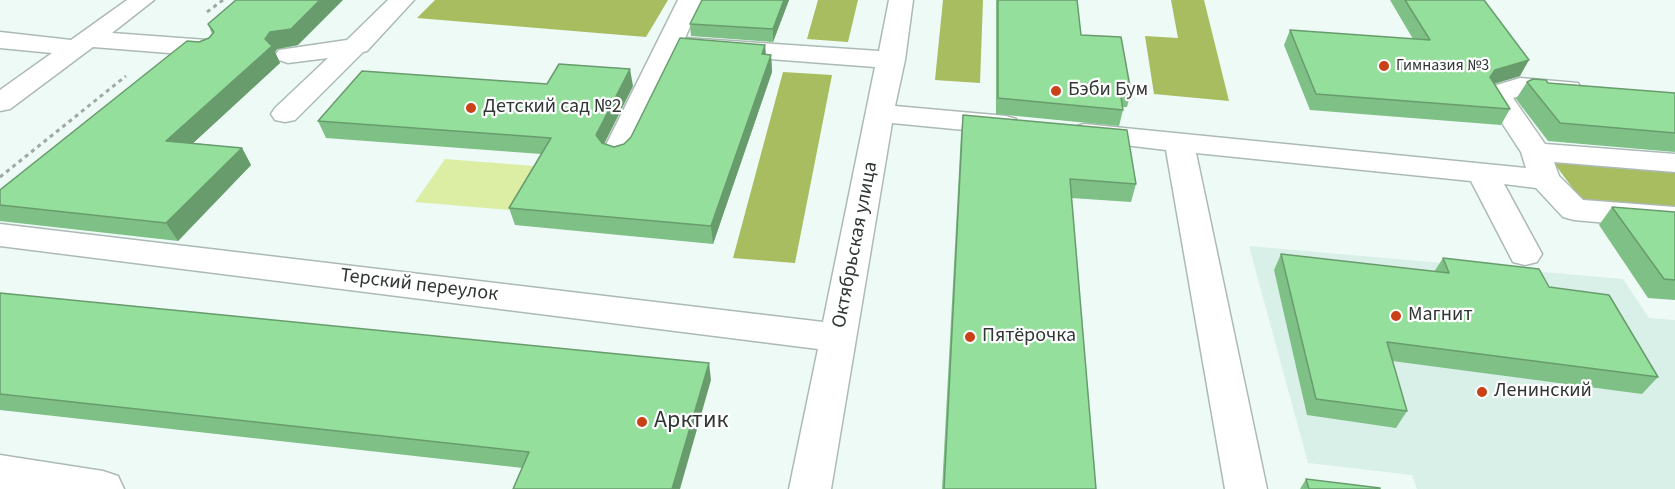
<!DOCTYPE html>
<meta charset="utf-8">
<style>
body{margin:0}
canvas{display:block;background:#edfaf6}
</style>
<canvas width="1675" height="489"></canvas>
<script>
const g = document.querySelector('canvas').getContext('2d');
g.lineJoin = 'round';
function fill(path, color) { g.fillStyle = color; g.fill(path, 'evenodd'); }
function stroke(path, color, width, dash) { g.strokeStyle = color; g.lineWidth = width; g.lineCap = dash ? 'butt' : 'round'; g.setLineDash(dash || []); g.stroke(path); }
function drawText(font, color, halo, rows, align = 'center') {
  g.font = font + ' "Source Sans 3",sans-serif'; g.lineWidth = 4.5; g.setLineDash([]); g.textBaseline = 'middle'; g.strokeStyle = halo; g.fillStyle = color; for (const [text, x, y, turn = 0] of rows) {
    g.save(); g.translate(x, y); g.rotate((+turn || 0) * Math.PI / 180); g.textAlign = isNaN(turn) ? turn : align; if (halo) g.strokeText(text, 0, 0); g.fillText(text, 0, 0); g.restore();
  }
}
const built = new Path2D(`
 M1249,246L1623,279L1649,318L1675,320V489H1417L1412,475L1308,463Z`);
const green = new Path2D(`
 M445,159L534,166L509,210L415,202Z`);
const forest = new Path2D(`
 M435,0H668L646,37L417,18Z
 M818,0H858L848,42L807,39Z
 M943,0H983L980,83L935,80Z
 M1171,0H1204L1229,101L1154,94L1145,36L1178,38Z
 M783,72L832,75L795,263L733,258Z
 M1554,163L1675,173V209L1583,202Z`);
const path = new Path2D(`
 M207,12L223,0
 M0,177L126,76`);
const minor = new Path2D(`
 M127,0H154L112,33L207,40L216,43L220,48L216,53L207,56L93,47L10,109L0,111V90L52,53L0,48V32L71,40Z
 M388,0H414L367,51L363,52L295,120L285,122L275,120L271,114L275,108L328,58L288,63L279,60L275,55L279,50L347,40Z
 M678,0H702L685,38L879,51L889,0H913L905,60L895,106L1006,116L1016,119L1020,125L1016,131L1006,134L892,123L831,489H789L818,349L0,246V224L823,322L875,67L678,52L632,153L627,159L617,162L607,159L602,153Z
 M1520,78L1578,83L1582,89L1578,95C1556,100 1534,90 1513,98L1545,144L1675,154V172L1554,162L1559,176L1583,200L1675,207V229L1574,220L1563,217L1536,188L1504,184L1542,254L1537,262L1525,265L1513,262L1471,181L1196,153L1267,489H1225L1166,150L1074,139L1070,133L1074,127L1084,124L1526,168L1521,152L1483,94L1487,88Z
 M0,455L103,471L118,476L124,489H0Z`);
const wall = new Path2D(`
 M702,0H789L773,42L691,36L690,24Z
 M996,0H1077L1081,35L1131,92L1127,107H1123V110L1119,126L996,114Z
 M1390,0H1484L1520,76L1494,84L1510,109L1501,125L1310,110L1284,45L1290,30L1413,39Z
 M208,24L298,45L277,49L275,52L280,63L193,143L242,148L251,165L178,241L0,221V190L199,42L209,38L212,34Z
 M765,45L766,55H771L772,72L713,244L515,225L509,208L541,154L326,138L318,121L547,84L633,86L604,144L614,147L624,144Z
 M1527,82L1675,93V152L1548,141L1516,99Z
 M963,115L1136,184L1131,202L1071,198L1096,489H942L961,133Z
 M1612,207L1675,212V300L1648,298L1599,225Z
 M1281,254L1434,272L1443,258L1549,287L1658,377L1642,394L1392,361L1407,411L1396,428L1307,415L1274,270Z
 M0,293L711,380L523,468L0,410Z
 M1306,479L1380,489H1300Z`);
const shadedWall = new Path2D(`
 M320,0H343L298,45L277,49L275,52L280,63L177,158L166,141L270,32Z
 M784,0H789L773,42V29Z
 M765,45L766,61L762,54Z
 M771,55L772,72L713,244L711,226Z
 M1529,60L1520,76L1486,86L1490,77L1495,70Z
 M630,69L633,86L600,152L596,135Z
 M242,148L251,165L178,241L166,223Z
 M709,363L711,380L680,489H672Z`);
const building = new Path2D(`
 M236,0H320L291,29L270,32L265,39L272,46L166,141L242,148L166,223L0,205V190L187,41L199,42L209,38L214,32L208,24Z
 M702,0H784L773,29L690,24Z
 M998,0H1077L1081,35L1121,37L1131,92L1120,91L1123,110L998,98Z
 M1405,0H1484L1529,60L1495,70L1490,77L1510,109L1316,94L1290,30L1430,40Z
 M680,38L765,45L762,54L771,55L711,226L509,208L551,138L318,121L362,71L547,84L559,64L630,69L596,135L602,143L614,147L624,144L631,137Z
 M1533,79L1546,80L1548,83L1675,93V133L1560,123L1527,82Z
 M963,115L1127,130L1136,184L1070,179L1096,489H944Z
 M1612,207L1675,212V280L1664,279Z
 M1281,254L1449,273L1443,258L1539,269L1549,287L1609,295L1658,377L1387,342L1407,411L1316,399Z
 M0,293L709,363L672,489H513L529,452L0,394Z
 M1306,479L1380,488V489H1309Z`);
const markers = [
 [1384,66,6,"#c94116"],
 [1056,91,6,"#c94116"],
 [471,108,6,"#c94116"],
 [1396,316,6,"#c94116"],
 [970,337,6,"#c94116"],
 [1482,392,6,"#c94116"],
 [642,422,6,"#c94116"]
];
const farPoinames = [
 ["Гимназия №3",1396,66]
];
const poiNames = [
 ["Бэби Бум",1068,91],
 ["Детский сад №2",483,108],
 ["Магнит",1408,316],
 ["Пятёрочка",982,337],
 ["Ленинский",1494,392]
];
const streetNames = [
 ["Октябрьская улица",856,245,-79],
 ["Терский переулок",419,286,7]
];
const nearPoinames = [
 ["Арктик",654,422]
];
fill(built, '#d9f0e9');
fill(green, '#dceea4');
fill(forest, '#a8bc60');
stroke(minor, '#acbab5', 3);
stroke(path, '#9fa9a6', 3, [4, 4]);
fill(minor, '#fff');
fill(wall, '#7fc086');
fill(shadedWall, '#689c6d');
fill(building, '#94df9c');
stroke(building, '#689c6d', 1.5);
for (const [x, y, r, color] of markers) { const dot = new Path2D(); dot.arc(x, y, r, 0, 2 * Math.PI); g.fillStyle = color; g.fill(dot); stroke(dot, '#fff', 2); }
drawText('16px', '#313735', '#fff', farPoinames, 'left');
drawText('20px', '#313735', '#fff', poiNames, 'left');
drawText('20px', '#313735', '#fff', streetNames);
drawText('24px', '#313735', '#fff', nearPoinames, 'left');
</script>
